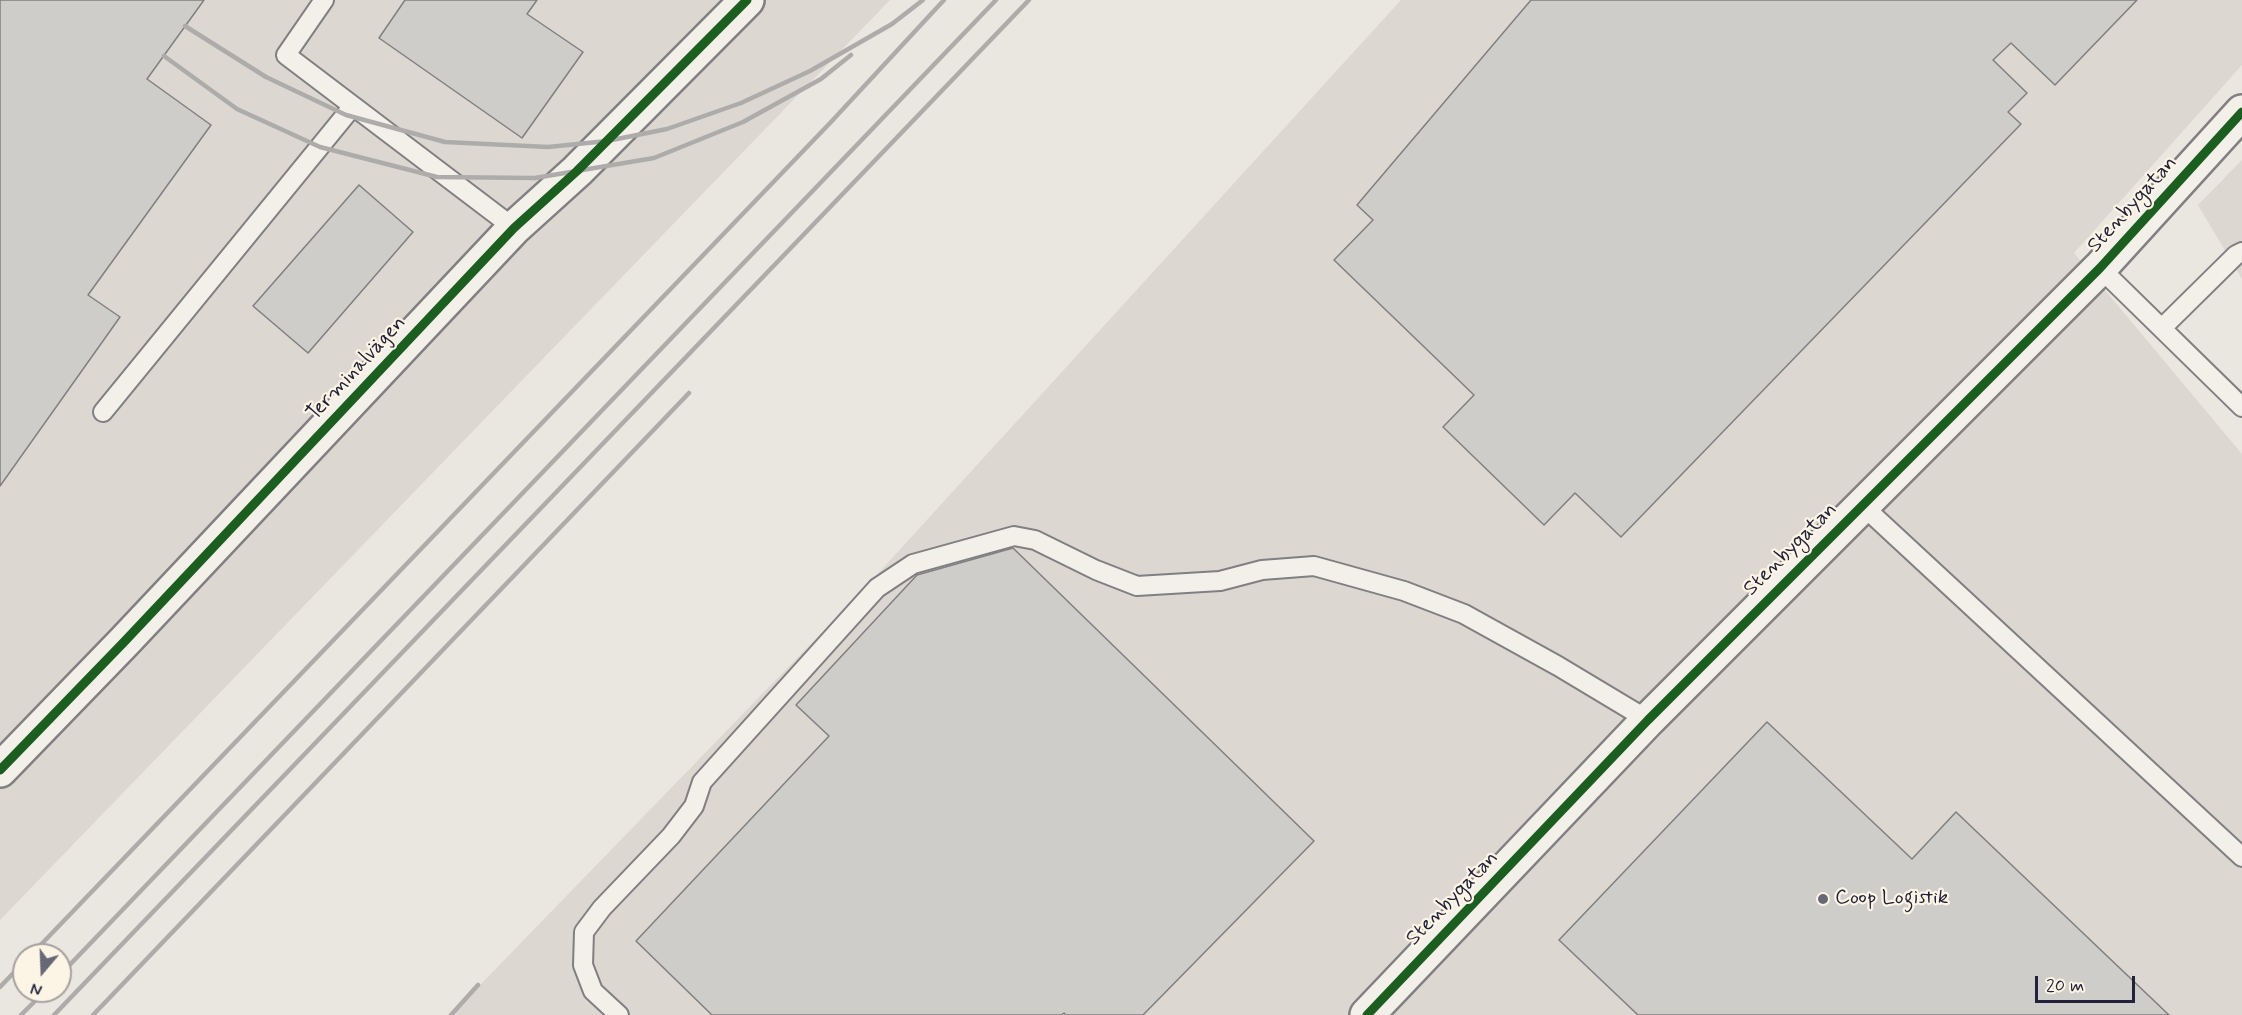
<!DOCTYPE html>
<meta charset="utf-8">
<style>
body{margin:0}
#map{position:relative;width:2242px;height:1015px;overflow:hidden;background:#eae7e0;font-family:Mynerve,sans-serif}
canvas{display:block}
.north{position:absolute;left:12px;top:943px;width:60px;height:60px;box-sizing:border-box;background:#fcf5e5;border:2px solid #a5a1a1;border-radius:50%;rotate:199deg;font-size:16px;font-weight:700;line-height:24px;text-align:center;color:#22223b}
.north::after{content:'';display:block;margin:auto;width:21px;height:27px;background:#686775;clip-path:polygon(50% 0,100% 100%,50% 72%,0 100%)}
.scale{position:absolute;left:2035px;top:976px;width:100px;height:27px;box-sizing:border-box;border:3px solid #22223b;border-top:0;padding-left:8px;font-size:18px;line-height:21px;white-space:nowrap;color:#22223b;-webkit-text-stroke:4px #fcf5e5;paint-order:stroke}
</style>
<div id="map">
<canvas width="2242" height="1015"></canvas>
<div class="north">N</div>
<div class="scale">20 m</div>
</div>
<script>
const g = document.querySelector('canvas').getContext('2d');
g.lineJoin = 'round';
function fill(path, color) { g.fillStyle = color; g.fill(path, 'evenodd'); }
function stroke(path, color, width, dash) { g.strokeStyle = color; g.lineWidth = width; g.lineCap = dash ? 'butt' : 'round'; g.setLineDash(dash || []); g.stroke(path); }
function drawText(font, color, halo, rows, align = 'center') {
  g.font = font + ' Mynerve,sans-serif'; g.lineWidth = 4.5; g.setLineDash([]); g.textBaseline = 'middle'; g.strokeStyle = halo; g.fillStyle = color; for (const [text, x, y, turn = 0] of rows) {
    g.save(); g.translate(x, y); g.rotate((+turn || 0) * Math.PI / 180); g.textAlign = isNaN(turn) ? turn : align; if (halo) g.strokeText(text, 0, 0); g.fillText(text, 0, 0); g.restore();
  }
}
const built = new Path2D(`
 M0,0H890L0,920Z
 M1401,0H2242V65L2074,253L2242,454V1015H451L863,590Z
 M2242,160V279L2198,205Z`);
const building = new Path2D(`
 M0,0H204L147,79L211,125L88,295L120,317L0,486Z
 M405,0H537L527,14L583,52L522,138L379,38Z
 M1531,0H2137L2055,85L2011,43L1993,60L2027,93L2008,112L2021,124L1621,537L1575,493L1544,525L1443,427L1474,395L1334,260L1373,220L1357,205Z
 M359,185L413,232L308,353L253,306Z
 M1013,548L1314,841L1143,1015H1066L1064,1013L1061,1015H712L636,941L829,736L796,705L917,575Z
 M1767,722L1912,859L1956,812L2169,1015H1638L1559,940Z`);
const lane = new Path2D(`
 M324,0L286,55L514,228
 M2100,268L2242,407
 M2162,328L2236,255L2242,252
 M103,412L353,106
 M1862,505L2242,857
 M619,1015L593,991L583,965L584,932L602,908L671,836L694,806L702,782L877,588L913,564L1014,536L1035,540L1096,570L1137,586L1220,581L1262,570L1314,566L1404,591L1464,614L1558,666L1648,720`);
const street = new Path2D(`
 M0,770L124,642L514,228L577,171L747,0
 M1367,1015L1648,720L2100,268L2242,112`);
const rail = new Path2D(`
 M185,26L266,77L346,115L445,142L548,147L607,141L667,129L741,103L810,71L892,24L923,0
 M164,56L237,109L320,147L437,177L535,178L654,158L743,122L821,79L851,55
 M31,955L831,122L944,0
 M60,975L996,0
 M0,987L24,962
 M21,1015L45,991
 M54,1015L1029,0
 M93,1015L689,393
 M451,1015L478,985`);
const cycleway = new Path2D(`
 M0,770L124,642L514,228L577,171L747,0
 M1367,1015L1648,720L2100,268L2242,112`);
const markers = [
 [1823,899,6,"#686775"]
];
const streetNames = [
 ["Stenbygatan",2133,205,-48],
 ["Terminalvägen",357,369,-47],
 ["Stenbygatan",1791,550,-45],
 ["Stenbygatan",1453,899,-46]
];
const poiNames = [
 ["Coop Logistik",1835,899]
];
fill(built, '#dcd7d1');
fill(building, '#cfcdc9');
stroke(building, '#807f81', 1.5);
stroke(lane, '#807f81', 22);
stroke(street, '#807f81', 38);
stroke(lane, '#f3f0ea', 18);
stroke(street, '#f3f0ea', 33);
stroke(rail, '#aeacab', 4.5);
stroke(cycleway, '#1b5e20', 9);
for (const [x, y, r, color] of markers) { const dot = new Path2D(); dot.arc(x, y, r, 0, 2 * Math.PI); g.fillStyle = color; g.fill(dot); stroke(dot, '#fcf5e5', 2); }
drawText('21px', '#22223b', '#fcf5e5', streetNames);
drawText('21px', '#22223b', '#fcf5e5', poiNames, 'left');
</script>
